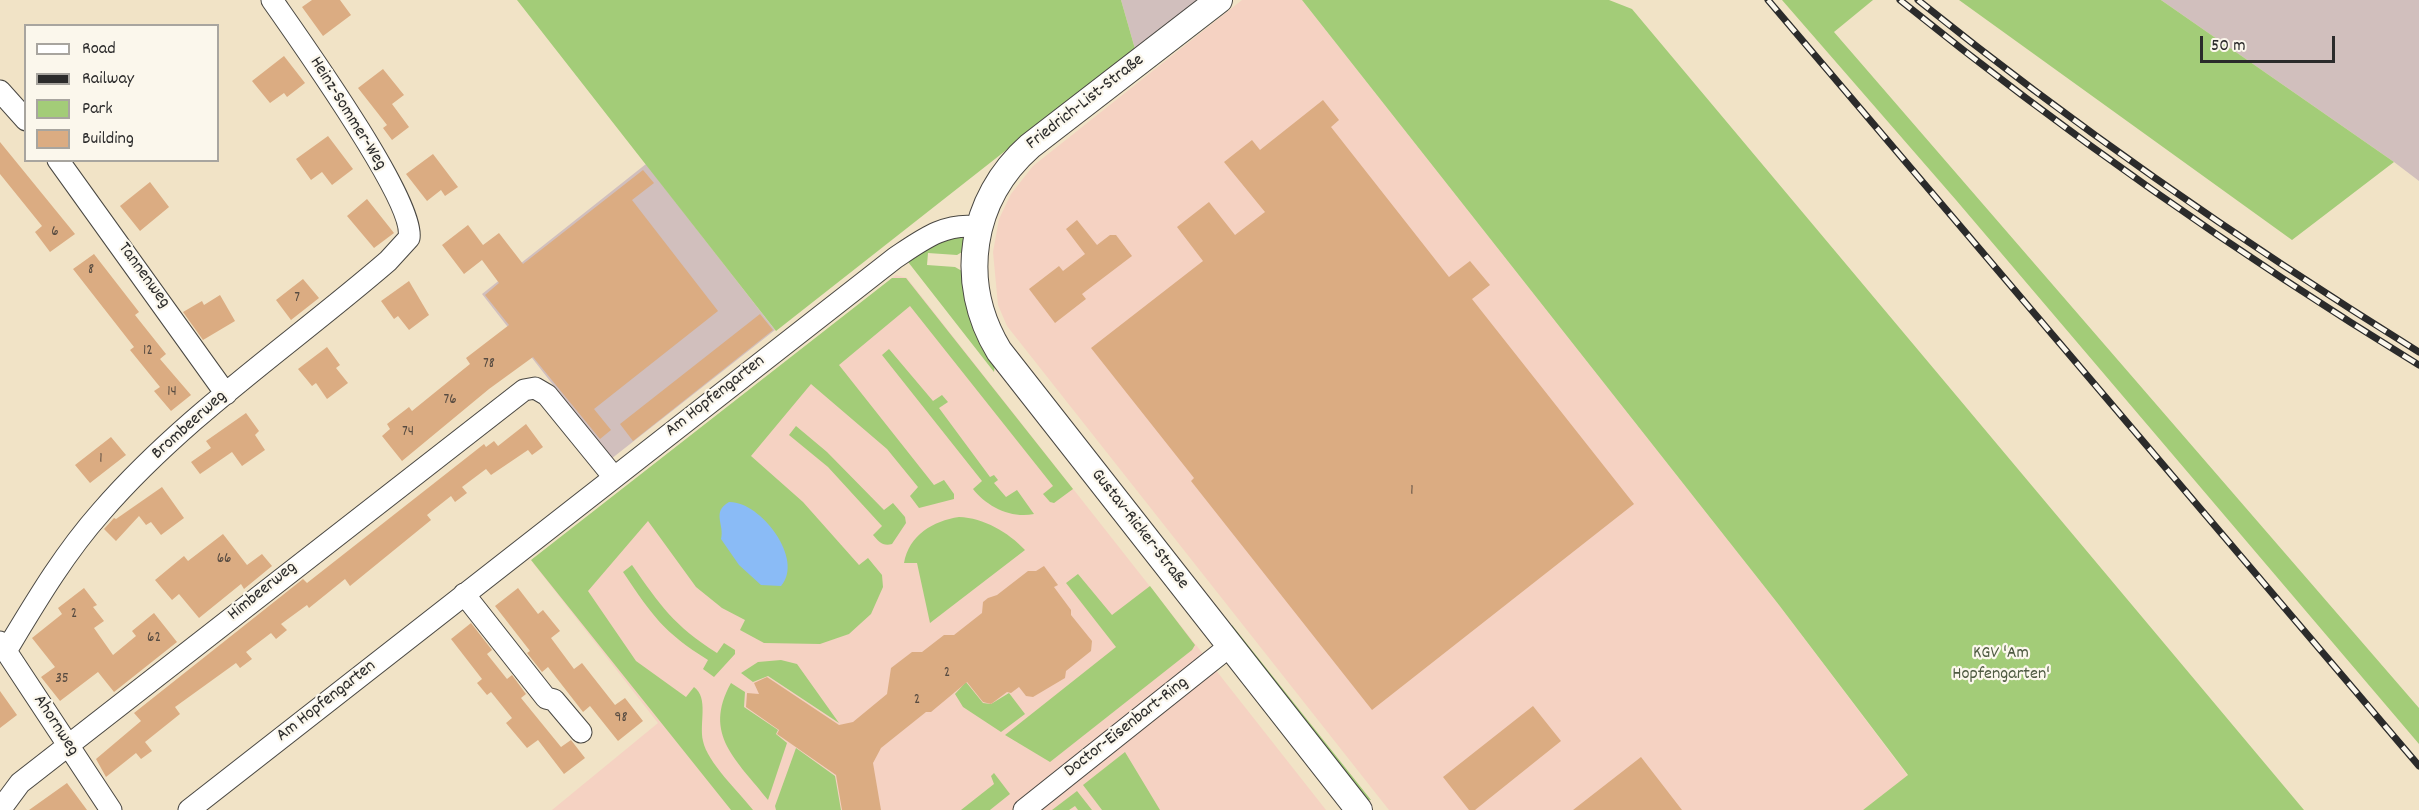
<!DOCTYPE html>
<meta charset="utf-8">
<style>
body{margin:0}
#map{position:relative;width:2419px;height:810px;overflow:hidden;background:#f1e3c6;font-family:Dekko,sans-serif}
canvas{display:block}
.legend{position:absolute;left:24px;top:24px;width:195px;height:138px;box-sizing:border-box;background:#fbf7ec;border:2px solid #a8a59f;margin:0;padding:8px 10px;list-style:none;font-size:18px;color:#2b2b2b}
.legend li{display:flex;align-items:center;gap:12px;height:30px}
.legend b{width:30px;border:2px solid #a8a59f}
.scale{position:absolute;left:2200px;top:36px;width:135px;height:27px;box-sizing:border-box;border:3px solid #2b2b2b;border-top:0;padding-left:8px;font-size:18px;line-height:21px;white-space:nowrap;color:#2b2b2b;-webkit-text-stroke:4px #fbf7ec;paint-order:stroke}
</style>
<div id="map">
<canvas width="2419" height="810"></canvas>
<ul class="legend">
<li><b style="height:8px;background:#fff"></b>Road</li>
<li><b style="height:8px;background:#2b2b2b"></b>Railway</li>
<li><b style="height:16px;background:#a3cc78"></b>Park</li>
<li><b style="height:16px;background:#dbac82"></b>Building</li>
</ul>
<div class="scale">50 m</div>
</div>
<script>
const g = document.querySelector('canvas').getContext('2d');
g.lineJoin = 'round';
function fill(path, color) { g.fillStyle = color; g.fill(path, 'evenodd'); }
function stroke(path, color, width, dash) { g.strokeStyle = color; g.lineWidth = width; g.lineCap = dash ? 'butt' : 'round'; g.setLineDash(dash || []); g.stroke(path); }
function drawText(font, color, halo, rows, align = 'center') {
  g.font = font + ' Dekko,sans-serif'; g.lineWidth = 4.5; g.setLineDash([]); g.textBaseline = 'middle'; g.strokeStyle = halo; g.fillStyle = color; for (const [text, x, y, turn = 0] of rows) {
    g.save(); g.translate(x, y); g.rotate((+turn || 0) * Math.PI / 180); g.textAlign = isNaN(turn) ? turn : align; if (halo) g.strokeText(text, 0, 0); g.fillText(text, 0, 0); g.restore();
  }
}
const built = new Path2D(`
 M1242,0H1302L1779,605L1908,776L1863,810H1389L1007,326L998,305L993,252L999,219L1011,194L1033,166Z
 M896,275L907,278L1326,810H552L658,723L533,563Z`);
const industrial = new Path2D(`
 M1121,0H1199L1135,49Z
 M2161,0H2419V181L2394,162Z
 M646,164L775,330L611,459L482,294Z`);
const green = new Path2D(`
 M517,0H1121L1135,49L776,331Z
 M1302,0H1609L1632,9L2304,810H1863L1908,775L1779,605Z
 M1782,0H1873L1834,32L2419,708V744L1956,200Z
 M1959,0H2161L2394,162L2292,240Z
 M966,227L962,252L957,255L928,253L927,265L955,267L962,271L971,319L995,363L994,372L905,258Z
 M892,278H906L1073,489L1054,503L1050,502L1043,494L1053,486L910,306L839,365L934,485L944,480L954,494V499L919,508L910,496L918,487L887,449L811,384L751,456L803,502L859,565L868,558L882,575L883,587L871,614L849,634L820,644L764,643L740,630L745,620L722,608L696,587L648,521L588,591L636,661L686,697L694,687C709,698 699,723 703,741C707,762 739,792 753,810H731L531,560Z
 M889,349L933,401L942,395L948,402L939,408L990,477L994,475L998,480L994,483L1006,497L1017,490L1034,514C1011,519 986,506 973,489L982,481L882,355Z
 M796,426L827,452L884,510L893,503L905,517L906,523L892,544C883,547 878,541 873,535L882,526L828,467L789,435Z
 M959,517C984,518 1008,532 1025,550L930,623L917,563H904C909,535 933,521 959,517Z
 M632,565C660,605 674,626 717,653L724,643L735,650V654L714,677L703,669L708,660C663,632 652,615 623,572Z
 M1078,574L1112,615L1150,586L1195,645L1192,650L1050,762L1005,735L1116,647L1066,583Z
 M1232,625L1371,800L1364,799L1229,627Z
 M781,660L797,664L839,723L768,676L753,682L741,673L758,662Z
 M966,682L983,703L991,704L1009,693L1025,714L1001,732L963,707L955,694Z
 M731,683L745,692L744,707L778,730L776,734L787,743L768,800C737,760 702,735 731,683Z
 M796,748L835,776L841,810H776L775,806Z
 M1125,752L1160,810H1102L1083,785Z
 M994,773L1010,794L990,810H961L994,784L991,776Z
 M1077,791L1092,810H1078L1075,806L1069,810H1052Z`);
const water = new Path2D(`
 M729,502C760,501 805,559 781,586L761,585L739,565L721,539C725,525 711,512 729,502Z`);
const building = new Path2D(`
 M312,0H340L351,15L323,36L302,7Z
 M284,56L305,83L287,97L284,93L270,103L252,81Z
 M383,69L404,95L392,104L409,127L392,140L383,128L387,125L358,88Z
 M1323,100L1339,120L1331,127L1449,277L1470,261L1490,285L1472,299L1634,504L1372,710L1191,481L1194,478L1091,348L1203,261L1177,227L1209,202L1235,235L1265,212L1224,162L1252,140L1260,150Z
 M328,136L353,169L332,185L322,172L311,180L296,159Z
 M0,142L75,234L50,252L35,232L42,226L0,174Z
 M433,154L458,187L445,196L441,190L427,201L406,174Z
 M643,170L654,183L632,200L718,311L594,409L611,430L600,439L533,357L489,389L402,461L382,436L390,429L387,424L409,407L412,411L470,364L466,358L509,325L485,295L499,283L482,260L464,274L442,245L468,225L483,245L499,233L523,264Z
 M150,182L169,207L140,231L120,206Z
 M367,199L394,233L374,248L347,216Z
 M1077,220L1097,245L1110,235H1116L1132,256L1082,294L1086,299L1055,323L1029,289L1059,266L1063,271L1085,254L1066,229Z
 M94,254L139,312L135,315L166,354L160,359L191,395L171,411L154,391L160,387L130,350L134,347L73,269Z
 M303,279L319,298L291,320L276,300Z
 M409,281L429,315L409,330L398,316L394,319L381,301Z
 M220,295L235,321L203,340L183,312L202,301L204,305Z
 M760,314L773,330L633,441L620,424Z
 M327,347L340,365L336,368L348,383L327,399L316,383L312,386L298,369Z
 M246,413L259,431L255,435L265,450L242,466L232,452L200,474L191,462L211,448L206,441Z
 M526,424L543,447L532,455L528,450L491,475L486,469L462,487L467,493L455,502L451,496L427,515L431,520L350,586L345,579L309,608L307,605L281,624L287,630L276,639L271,633L246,652L252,659L240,668L236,663L175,707L180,714L145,742L152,751L141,759L136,753L106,777L96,759L141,721L134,713L303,579L307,583L484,444L486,447L494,441L498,446Z
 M111,437L126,455L90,483L75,465Z
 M162,487L184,518L161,535L151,522L146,525L139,516L116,541L104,529L114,518L116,519Z
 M223,534L247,565L262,554L272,566L244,589L241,584L199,618L179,594L172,600L155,580L184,556L188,561Z
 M1044,566L1058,585L1054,587L1071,610V615L1092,641L1091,651L1066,671L1065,678L1033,697L1026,696L1019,687L1011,693L1007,692L991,704L983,702L967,682L931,712H926L881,748L873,763L881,810H842L836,775L777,734L779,730L746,707L747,693L759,694L754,683L767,677L839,725L853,722L887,694L891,668L912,652H922L944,635H954L982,613L983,602L988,598L997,595L1028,571H1036Z
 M84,588L97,605L93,607L104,621L94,628L113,655L136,636L132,631L154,613L177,642L114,692L98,672L60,701L41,677L55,667L32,638L62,614L58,608Z
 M518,588L538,614L543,610L560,631L551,638L574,669L582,663L615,705L625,698L643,721L618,741L590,706L583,712L548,667L542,672L527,653L530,651L495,606Z
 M471,623L492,650L487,654L507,679L512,675L526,694L521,698L561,747L571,740L585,758L564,774L538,740L527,748L506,723L512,718L491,692L487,695L477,683L482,679L451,639Z
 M0,691L17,715L0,728Z
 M1533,706L1561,741L1475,810H1469L1443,777Z
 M1641,757L1682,810H1573Z
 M67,783L87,810H29Z`);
const minor = new Path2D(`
 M0,91L26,120
 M58,160L226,394
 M464,594L546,698L554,700L581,732
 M0,642L111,810
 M6,651C35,603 63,555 101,512C184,416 292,344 388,261L409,238C416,202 297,36 272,0
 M0,810L20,783L524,390L535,388L547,395L613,476
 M189,810L895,258C922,240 945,222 978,227
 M1024,810L1230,646`);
const tertiary = new Path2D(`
 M1219,0L1030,146C970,199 957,282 999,351L1359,810`);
const rail = new Path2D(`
 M1768,0L2419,766
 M1900,0C2065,133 2238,254 2419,365
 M1918,0C2077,128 2245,244 2419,352`);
const numberNames = [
 ["6",55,233],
 ["8",91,271],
 ["7",297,299],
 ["12",148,352],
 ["78",489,365],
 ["14",172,393],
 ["76",450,401],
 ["74",408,433],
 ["1",101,460],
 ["1",1412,492],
 ["66",224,560],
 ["2",74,615],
 ["62",154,639],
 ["2",947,674],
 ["35",62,680],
 ["2",917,701],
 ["98",621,719]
];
const streetNames = [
 ["Friedrich-List-Straße",1086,103,-38],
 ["Heinz-Sommer-Weg",347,114,58],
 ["Tannenweg",143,276,54],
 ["Am Hopfengarten",716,397,-38],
 ["Brombeerweg",190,426,-42],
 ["Gustav-Ricker-Straße",1139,530,52],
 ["Himbeerweg",263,592,-39],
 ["Am Hopfengarten",327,702,-38],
 ["Ahornweg",55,726,57],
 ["Doctor-Eisenbart-Ring",1127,728,-38]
];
const parkNames = [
 ["KGV 'Am",2001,655],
 ["Hopfengarten'",2001,676]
];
fill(built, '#f5d2c2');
fill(industrial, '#d1bfbd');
fill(green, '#a3cc78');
fill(water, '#8abbf6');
fill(building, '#dbac82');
stroke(minor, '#494742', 23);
stroke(tertiary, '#494742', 28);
stroke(minor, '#fff', 21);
stroke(tertiary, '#fff', 26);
stroke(rail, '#2b2b2b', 7);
stroke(rail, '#fbf7ec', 4.5, [14]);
drawText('15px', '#574b41', null, numberNames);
drawText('18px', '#2b2b2b', '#fbf7ec', streetNames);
drawText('18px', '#4f5b42', '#fbf7ec', parkNames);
</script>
